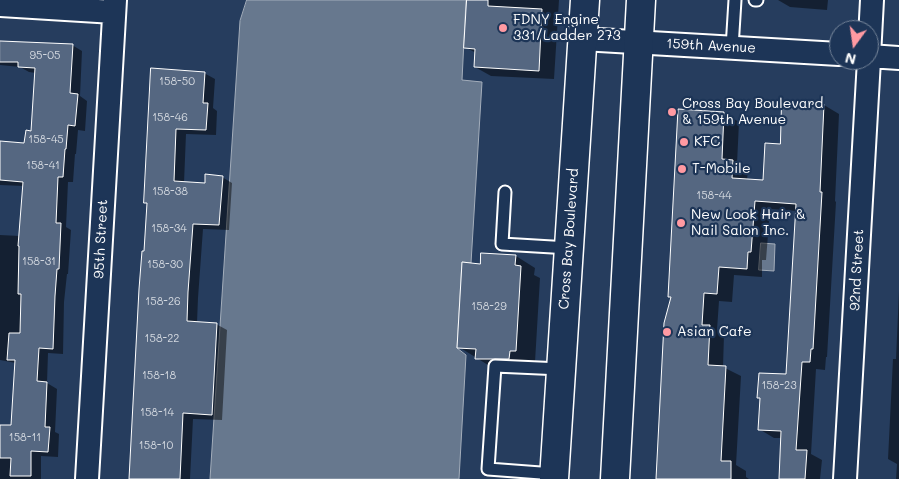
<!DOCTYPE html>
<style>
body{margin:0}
#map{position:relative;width:899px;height:479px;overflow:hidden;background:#263d5e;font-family:Mali,sans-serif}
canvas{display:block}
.north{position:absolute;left:829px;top:20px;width:50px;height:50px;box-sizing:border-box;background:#1d3557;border:1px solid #77869a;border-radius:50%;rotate:194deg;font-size:14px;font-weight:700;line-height:20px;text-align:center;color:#fff}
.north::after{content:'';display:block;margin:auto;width:18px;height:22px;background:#ff9aa2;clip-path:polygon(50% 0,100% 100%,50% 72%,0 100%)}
</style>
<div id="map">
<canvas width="899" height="479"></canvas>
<div class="north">N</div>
</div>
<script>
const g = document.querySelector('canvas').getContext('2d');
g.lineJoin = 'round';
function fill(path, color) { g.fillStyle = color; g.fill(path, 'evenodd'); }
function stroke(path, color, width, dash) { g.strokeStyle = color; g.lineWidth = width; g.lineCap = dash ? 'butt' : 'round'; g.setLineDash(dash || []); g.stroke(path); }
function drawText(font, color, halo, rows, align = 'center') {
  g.font = font + ' Mali,sans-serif'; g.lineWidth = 4.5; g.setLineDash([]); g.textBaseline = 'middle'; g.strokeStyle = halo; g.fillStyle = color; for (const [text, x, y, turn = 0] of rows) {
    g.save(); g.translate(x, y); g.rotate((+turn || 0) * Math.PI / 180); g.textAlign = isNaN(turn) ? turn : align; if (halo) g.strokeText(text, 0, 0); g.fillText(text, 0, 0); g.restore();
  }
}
const water = new Path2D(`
 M247,0H466L462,80L482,82L471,263L462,262L457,348L466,355L459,479H210L240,21Z
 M761,243L775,244L774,271L759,270Z`);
const shadow = new Path2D(`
 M468,0H559L554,79L491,76L475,67L476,53L465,47Z
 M778,0H828L827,10L790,7Z
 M0,42L72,45L82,51L80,96L87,101L85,131L78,130L76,154H75L73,182H68L66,227L71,230L68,274H67L64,302L63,354L48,353L47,383L57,389L55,432L59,434L58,457L41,456V479H0V426L12,427L16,363L0,360V235L20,236L24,186L0,185V143L26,144L32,132L36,73L29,72L20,67L0,65Z
 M153,70L204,73L215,79L213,108L217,111L216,135L186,134L184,183L206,184L222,177L232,183L229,230L203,229L198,298L197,323L216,324L227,330L222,420L193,419L190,479H131L145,253Z
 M824,105L839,114L835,201L836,202L827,357H826L825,370L816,369L811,454L822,460L820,479H780L782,438H774L759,429L787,376L797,211L770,209L766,260H762V277L734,275L732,302L719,301L717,330L724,335L723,367L741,376L736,465L746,471V477L749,479H657L672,298L669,297L679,110L724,113L739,122L737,164L748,170L747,180L764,181L781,145Z
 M516,256L535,268L534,275L540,278L535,362L529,361L528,370H496L459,347L482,265Z
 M899,291V479H896L897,464L888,459L893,359H896Z`);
const building = new Path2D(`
 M467,0H488V6L542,9L539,71L474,67L475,49L464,48Z
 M0,41L73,44L70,93L78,94L75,126L68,125L66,149H65L63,177H58L56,223H61L59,269H57L55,296L53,349L39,348L37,381L47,382L45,427H50L48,452L31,451V476H10L11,458H0V425H11L15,360H7L9,333H20L21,294H18L19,246H18L23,182L0,180V141L24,143L26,130L31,131L35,68L18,67V62H0Z
 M151,68L205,72L203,103H208L206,130L176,129L174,181L205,183V174L223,176L219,225L193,224L188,292L187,321L217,323L212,415L183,413L180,479H129L139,289L142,251H144L147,203H144Z
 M782,101L824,104L820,192H822L813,349H811L810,362H802L796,450H807L805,479H779L781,431L758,430L760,398H757L759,373L786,374L796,204L755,201L751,252H748L747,269L719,267L717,294L704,293L702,325H710L708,365L726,366L721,461H731V479H656L664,323L671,297H668L678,109L724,112L722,159L733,160L732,178L763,180L765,143L780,144Z
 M481,253L516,255L515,265L521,266L516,351H510L509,359H475L476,349L457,348L462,262L480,264Z`);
const lane = new Path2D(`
 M755,0H757
 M732,48L735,0
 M505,192L502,244L569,248
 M554,474L488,469L495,366L561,369`);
const street = new Path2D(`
 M0,5L114,12
 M582,39L839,54
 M869,56L872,0
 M869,56L899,58
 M87,479L115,0
 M845,479L869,60`);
const primary = new Path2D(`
 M554,479L585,0
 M615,479L641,0`);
const markers = [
 [503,28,5,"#ff9aa2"],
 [672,112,5,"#ff9aa2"],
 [684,142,5,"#ff9aa2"],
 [682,169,5,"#ff9aa2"],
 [681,223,5,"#ff9aa2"],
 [667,332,5,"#ff9aa2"]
];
const numberNames = [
 ["95-05",45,56],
 ["158-50",177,82],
 ["158-46",170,118],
 ["158-45",46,140],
 ["158-41",43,166],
 ["158-38",170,192],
 ["158-44",714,196],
 ["158-34",169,229],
 ["158-31",39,262],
 ["158-30",165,265],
 ["158-26",163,302],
 ["158-29",489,307],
 ["158-22",162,339],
 ["158-18",159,376],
 ["158-23",779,386],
 ["158-14",157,413],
 ["158-11",25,438],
 ["158-10",156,446]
];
const poiNames = [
 ["FDNY Engine",513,20],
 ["331/Ladder 273",513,36],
 ["Cross Bay Boulevard",682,104],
 ["& 159th Avenue",682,120],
 ["KFC",694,142],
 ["T-Mobile",692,169],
 ["New Look Hair &",691,215],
 ["Nail Salon Inc.",691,231],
 ["Asian Cafe",677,332]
];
const streetNames = [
 ["159th Avenue",711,46,3],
 ["95th Street",101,239,-87],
 ["Cross Bay Boulevard",569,239,-86],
 ["92nd Street",857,270,-87]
];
fill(water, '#67788e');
stroke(water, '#a4aebb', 1);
fill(shadow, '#0007');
fill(building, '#556781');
stroke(building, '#fff', 1);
stroke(lane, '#fff', 15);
stroke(street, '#fff', 26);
stroke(primary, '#fff', 31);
stroke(lane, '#1d3557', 11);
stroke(street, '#1d3557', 22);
stroke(primary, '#1d3557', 28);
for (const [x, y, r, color] of markers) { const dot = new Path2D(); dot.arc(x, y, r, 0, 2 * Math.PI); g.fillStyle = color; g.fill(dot); stroke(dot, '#1d3557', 2); }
drawText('11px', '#d4d9e0', null, numberNames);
drawText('14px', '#fff', '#1d3557', poiNames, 'left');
drawText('14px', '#fff', '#1d3557', streetNames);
</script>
